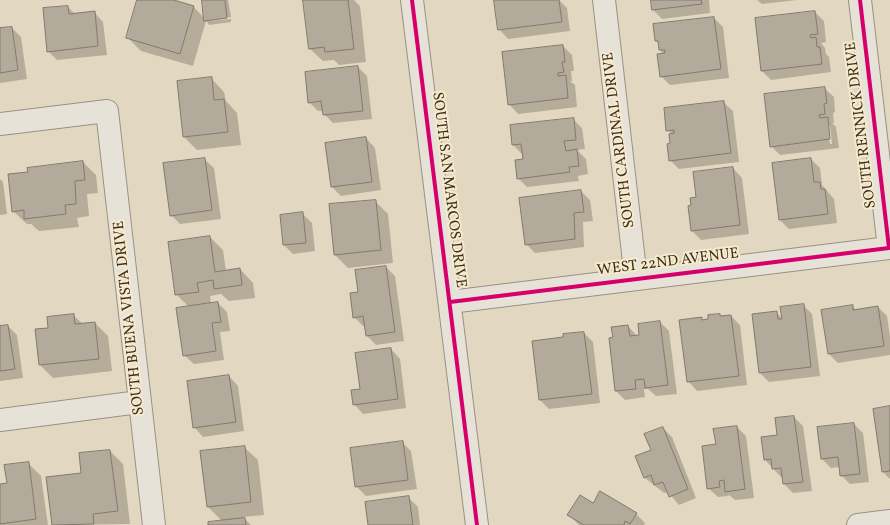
<!DOCTYPE html>
<style>
body{margin:0}
canvas{display:block;background:#e2d8c1}
</style>
<canvas width="890" height="525"></canvas>
<script>
const g = document.querySelector('canvas').getContext('2d');
g.lineJoin = 'round';
function fill(path, color) { g.fillStyle = color; g.fill(path, 'evenodd'); }
function stroke(path, color, width, dash) { g.strokeStyle = color; g.lineWidth = width; g.lineCap = dash ? 'butt' : 'round'; g.setLineDash(dash || []); g.stroke(path); }
function drawText(font, color, halo, rows, align = 'center') {
  g.font = font + ' Vollkorn,serif'; g.lineWidth = 4; g.setLineDash([]); g.textBaseline = 'middle'; g.strokeStyle = halo; g.fillStyle = color; for (const [text, x, y, turn = 0] of rows) {
    g.save(); g.translate(x, y); g.rotate((+turn || 0) * Math.PI / 180); g.textAlign = isNaN(turn) ? turn : align; if (halo) g.strokeText(text, 0, 0); g.fillText(text, 0, 0); g.restore();
  }
}
const shadow = new Path2D(`
 M138,0H170L193,6L204,18L203,0H228L231,17L207,19V21L231,19V22L209,25L206,21L193,66L141,51L128,38Z
 M304,0H354L360,6L366,62L339,65L334,60L323,61L309,48Z
 M495,0H559L567,8L570,31L508,39L499,29Z
 M652,0H709L710,13L662,19L653,10Z
 M757,0H797L762,4Z
 M68,7L75,14L94,12L103,22L107,55L57,60L48,51Z
 M815,12L824,21L826,42L821,43L825,48L826,54L829,57L831,72L771,80L762,71Z
 M714,18L723,27L729,78L670,85L661,76L664,55L660,50L659,44L656,41Z
 M12,28L21,37L27,79L0,83V29Z
 M563,46L572,55L574,71H571L572,81H570L575,85L577,107L518,114L509,104Z
 M358,67L367,76L372,119L333,123L324,114L323,111H318L309,102Z
 M211,78L224,92L226,101L237,113L241,145L197,150L184,137Z
 M824,88L834,97L835,112L833,113L834,123H832L836,127L839,148L780,155L771,146ZM827,124L830,126L832,144H830Z
 M723,102L733,111L739,162L679,169L670,160L672,134L667,130Z
 M573,119L582,128L585,149L577,150L586,159L588,174L578,176L579,181L527,187L518,178L524,160L523,155L513,145L511,126Z
 M366,138L375,148L381,190L341,196L332,187Z
 M204,159L214,168L221,219L180,224L171,215Z
 M811,159L820,168L822,185L834,199L837,223L789,229L780,220Z
 M83,162L96,175L98,193L87,194L89,216L77,218L79,227L39,231L31,224H27L13,211L29,173Z
 M733,168L742,178L749,234L701,240L692,231L693,206L697,198Z
 M0,179L3,182L7,214L0,215Z
 M581,191L590,200L593,221L583,222L584,247L535,253L526,244Z
 M375,201L388,214L393,263L348,268L335,255Z
 M302,213L312,223L315,251L293,254L284,245Z
 M210,237L223,250L226,271L240,269L253,283L255,298L229,301L221,294L210,296L211,304L218,303L227,312L230,331L220,332L224,360L194,364L184,355L189,307L176,294Z
 M386,267L395,276L404,341L376,345L367,336L365,326H363L354,317L359,293Z
 M803,305L812,314L820,376L769,382L760,373L753,315L776,312L783,319Z
 M852,306L856,310L878,307L887,316L890,337V355L838,363L829,354L823,311Z
 M73,315L83,324L95,323L108,336L112,371L53,378L40,365L49,329Z
 M719,315L721,317L731,316L740,325L747,385L697,391L688,381L701,318L703,320H709Z
 M660,322L669,331L677,394L656,396L648,389H644L645,397L625,400L616,391L614,338L628,326L637,336Z
 M8,326L17,335L23,378L0,381V327Z
 M584,333L593,342L600,403L549,409L540,400Z
 M391,349L400,359L406,408L363,414L354,404Z
 M229,376L238,386L244,431L203,437L194,427Z
 M890,407V479L882,471Z
 M794,417L803,426L812,491L793,493L784,484L782,478L765,460L762,438L778,436L776,419Z
 M854,424L863,433L869,482L850,484L841,475L840,467L831,468L822,459Z
 M737,427L746,436L754,498L735,500L728,494L729,496L718,497L708,488L717,445L715,430Z
 M663,428L672,437L696,498L679,505L668,492L664,493L645,478L637,456L652,451Z
 M402,442L411,451L417,489L366,496L356,486Z
 M244,447L258,460L264,515L243,517L251,525H209L222,521L208,507Z
 M110,451L123,464L130,524L53,525L47,478L82,474Z
 M28,463L41,476L48,525H0V485L8,484Z
 M409,498L418,507L420,525H369Z
 M593,504L636,514L645,523L644,525H579L569,515Z`);
const building = new Path2D(`
 M137,0H174L194,6L180,54L126,38Z
 M202,0H225L227,18L204,21Z
 M303,0H348L354,49L325,52L324,47L309,49Z
 M494,0H559L562,22L498,30Z
 M651,0H701L702,4L652,10Z
 M68,6L69,14L95,11L98,46L47,52L43,8Z
 M815,11L818,34L810,35L811,38L816,37L817,47H820L822,64L761,71L755,18Z
 M714,17L721,69L660,77L657,54L665,53V50H659L658,41H655L653,24Z
 M12,27L18,70L0,73V28Z
 M563,45L565,62H562L564,72L558,73V76L566,75L568,98L508,105L502,52Z
 M358,66L363,111L323,115L321,101L308,103L305,72Z
 M212,77L214,100L224,99L228,132L183,137L177,81Z
 M825,87L827,103L824,104L825,114L819,115L820,118L828,117L830,139L770,147L764,94Z
 M724,101L731,153L669,161L667,144L670,143L669,134L674,133V130L666,131L664,108Z
 M574,118L576,140L564,141L566,151L577,149L579,166L569,167L570,172L517,179L515,160L523,159L521,144L512,145L510,125Z
 M366,137L372,182L331,187L325,143Z
 M205,158L212,210L170,216L163,163Z
 M811,158L814,182H820L821,189H825L828,214L779,220L772,163Z
 M83,161L85,180L75,181L76,204L65,205L66,214L24,219V210L12,212L8,174L28,172L27,168Z
 M733,167L740,225L691,231L688,206L691,205L690,198L696,197L693,172Z
 M581,190L584,212L574,213L575,239L525,245L519,198Z
 M376,200L381,250L334,255L329,204Z
 M303,212L306,243L283,245L280,215Z
 M210,236L215,272L240,268L242,285L214,289L213,280L197,283L199,292L175,295L168,242Z
 M386,266L395,332L366,336L363,316L353,318L350,293L358,292L355,270Z
 M218,302L221,322L212,323L216,351L183,356L176,308Z
 M804,304L811,367L759,373L752,314L777,311L778,319H782L780,307Z
 M853,305V310L878,306L884,346L828,354L821,310Z
 M74,314L75,324L95,322L99,359L39,365L35,329L48,328L47,317Z
 M720,314V316L731,315L739,376L687,382L679,320L702,317V320L708,319V315Z
 M660,321L668,385L645,388L644,379L635,380L636,389L615,391L609,338L613,337L611,327L628,325L630,336L639,335L638,324Z
 M8,325L15,369L0,371V326Z
 M584,332L592,394L539,400L532,341L563,337V334Z
 M391,348L398,399L353,405L351,390L360,389L355,353Z
 M229,375L236,422L193,428L187,381Z
 M890,406V471L882,472L873,409Z
 M794,416L803,482L783,484L781,468L772,469L771,459L764,460L761,437L777,435L775,418Z
 M854,423L860,474L840,476L838,457L821,459L817,427Z
 M737,426L745,489L725,492L724,480L719,481L720,487L707,489L702,446L716,444L713,429Z
 M663,427L688,489L669,497L663,482L654,485L651,475L644,478L635,456L651,450L644,434Z
 M403,441L408,480L355,487L350,448Z
 M245,446L251,502L207,507L200,451Z
 M110,450L118,511L93,514L94,524L52,525L46,477L81,473L79,453Z
 M29,462L36,519L0,524V484L7,483L4,465Z
 M600,491L637,513L630,524L625,521L624,525H584L567,515L580,495L593,503Z
 M409,496L413,525H368L365,502Z
 M245,518L246,525H208V522Z`);
const minor = new Path2D(`
 M412,0L477,525
 M604,0L636,279
 M0,124L107,111L154,525
 M450,302L889,248L860,0
 M0,420L139,402
 M858,525L890,521`);
const cycleway = new Path2D(`
 M412,0L477,525
 M450,302L889,248L860,0`);
const streetNames = [
 ["SOUTH RENNICK DRIVE",862,125,-97],
 ["SOUTH CARDINAL DRIVE",620,140,-97],
 ["SOUTH SAN MARCOS DRIVE",448,190,83],
 ["WEST 22ND AVENUE",668,263,-7],
 ["SOUTH BUENA VISTA DRIVE",130,318,-96]
];
fill(shadow, '#0003');
fill(building, '#b2aa9a');
stroke(building, '#827a6c', 1);
stroke(minor, '#999182', 24);
stroke(minor, '#e7e2d7', 22);
stroke(cycleway, '#d6006c', 4);
drawText('15px', '#3f2d1b', '#f5eace', streetNames);
</script>
